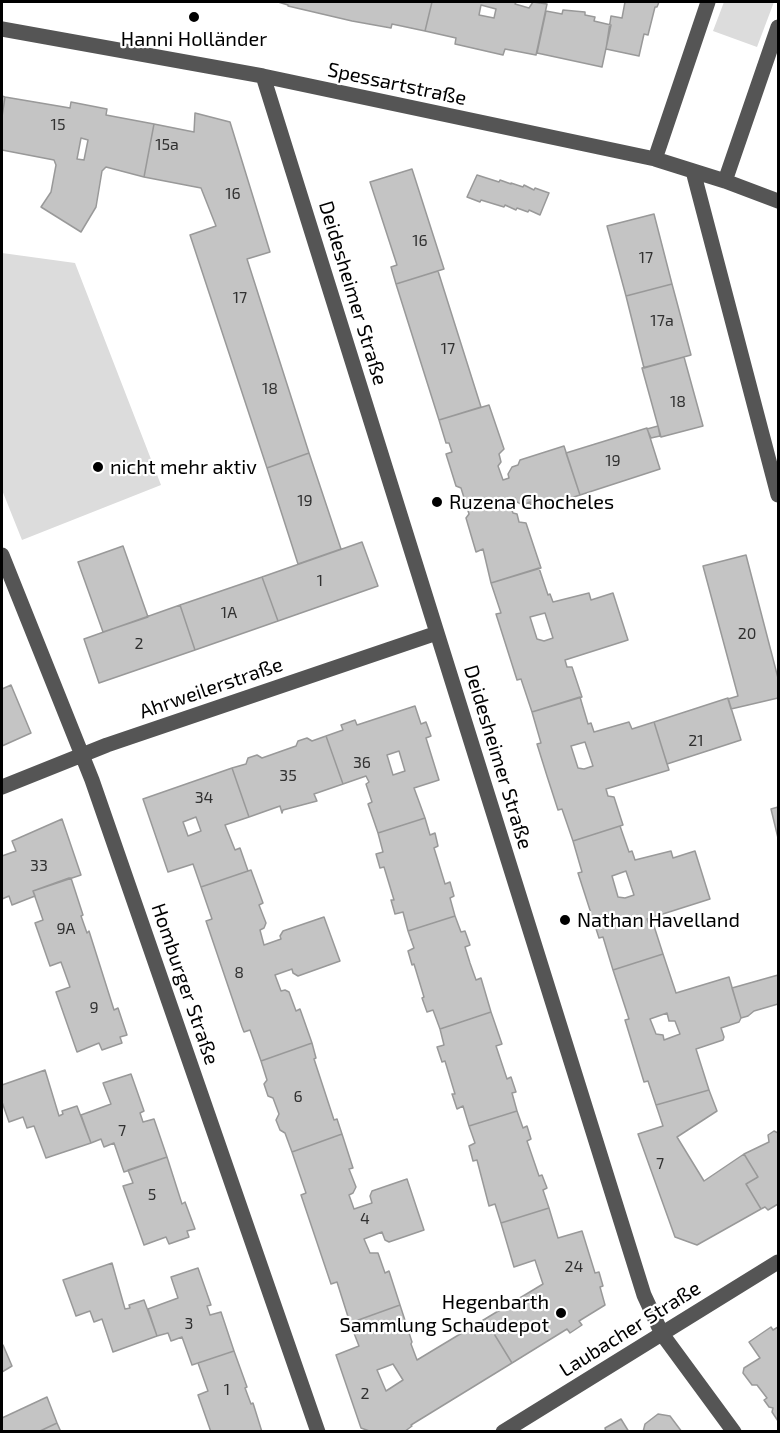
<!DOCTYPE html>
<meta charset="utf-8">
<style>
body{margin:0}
#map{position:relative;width:780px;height:1433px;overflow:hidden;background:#fff;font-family:"Exo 2",sans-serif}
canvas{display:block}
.frame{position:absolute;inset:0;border:3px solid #000;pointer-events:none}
</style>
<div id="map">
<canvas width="780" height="1433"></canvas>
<div class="frame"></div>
</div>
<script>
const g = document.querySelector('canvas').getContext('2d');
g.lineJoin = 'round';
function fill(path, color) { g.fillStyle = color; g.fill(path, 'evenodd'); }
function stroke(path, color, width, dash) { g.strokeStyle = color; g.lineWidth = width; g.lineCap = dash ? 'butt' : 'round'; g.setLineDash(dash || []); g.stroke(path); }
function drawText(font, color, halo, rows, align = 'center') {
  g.font = font + ' "Exo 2",sans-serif'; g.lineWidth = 4.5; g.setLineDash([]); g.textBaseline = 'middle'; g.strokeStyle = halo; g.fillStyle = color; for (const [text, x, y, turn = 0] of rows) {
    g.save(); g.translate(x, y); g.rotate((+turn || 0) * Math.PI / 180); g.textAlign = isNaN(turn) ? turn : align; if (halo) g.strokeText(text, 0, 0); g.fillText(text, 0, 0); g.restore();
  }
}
const green = new Path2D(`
 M724,2H774L757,47L713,31Z
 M2,253L75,263L161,485L22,540L2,490Z`);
const building = new Path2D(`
 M278,2H432L425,31L392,24L391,28L352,21L288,6V5Z
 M432,2H516L515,4L529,8L533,2L547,4L536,55L505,49L503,55L455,44L456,38L425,31ZM481,5L496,9L494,18L479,15Z
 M625,2H659L657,7H655L648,35L644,34L639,56L606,49L611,16L622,18Z
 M563,10L585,12V15L595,17L594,21L611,25L602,67L537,53L546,11L562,14Z
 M2,96L5,97L2,117Z
 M5,97L70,108L71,102L107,109L106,115L154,124L144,177L106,167L102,171L96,207L81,232L41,207L51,192L56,165L54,160L2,150V117ZM81,138L88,140L84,160L77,159Z
 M195,113L230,122L270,252L247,259L309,453L267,468L190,235L216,226L201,188L144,177L154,124L194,132Z
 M412,169L444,269L396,284L391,267L397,265L370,182Z
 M477,175L499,182L500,180L511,184V183L523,187L524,185L534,190L535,188L549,193L540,215L529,210L528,212L517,208L516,210L505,205L504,207L481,200L480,202L467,197Z
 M654,214L672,284L626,296L607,226Z
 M438,271L481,407L439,420L396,284Z
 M672,284L691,355L644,368L626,296Z
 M684,357L703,426L661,437L642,368Z
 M489,405L504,449L499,454L501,462L498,466L503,480L509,478L508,474L512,467L518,465L520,460L564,446L580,495L537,509L531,506L530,502L523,505L517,502L515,498L509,500L513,513L517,514L519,522L526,523L541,568L491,583L483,549L476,552L466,518L469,514L461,488L456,486L446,454L452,452L449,443H446L439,420Z
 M658,426L660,436L651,438L647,429Z
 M647,428L660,469L580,495L566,453Z
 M309,453L341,549L298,564L267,468Z
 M362,542L378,586L278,621L262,577Z
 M123,546L148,617L103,632L78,562Z
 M746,555L778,678V698L731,709L728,699L738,696L703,566Z
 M539,568L548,595L550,594L553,602L589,593L591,600L613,593L628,640L565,660L567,667H572L582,697L532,712L521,679L517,680L496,614L501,613L491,583ZM545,613L553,638L544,641L537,639L530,617Z
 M262,577L278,621L195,650L180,605Z
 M180,605L195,650L99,683L84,639Z
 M11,685L31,733L2,746V689Z
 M580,697L588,724L591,723L594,732L629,722L632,729L654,722L669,770L606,789L608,796L614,797L623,825L573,841L562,809L558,810L547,776L537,744L541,743L532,712ZM585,742L593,766L584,769L578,768L571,746Z
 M728,698L741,740L667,764L654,722Z
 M415,706L421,724L426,722L431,736L426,738L439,780L414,788L425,818L378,833L368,804L372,802L366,784L369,782L366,776L343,784L326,736L343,730L341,725L355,720L357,725ZM399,751L405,771L393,775L387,755Z
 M326,736L343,784L314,794L317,801L283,810L282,813L280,806L249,817L232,768L246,764L248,758L257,755L262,758L296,746L298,741L307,738L312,741Z
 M232,768L249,817L225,825L235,850L240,848L248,871L201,887L193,864L168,872L143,799ZM196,817L201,831L188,836L183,822Z
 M778,807V838L771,809Z
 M425,818L430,835L435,833L438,846L434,848L445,884L450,882L454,896L450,898L455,916L408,931L403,912L395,914L391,900H394L384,867L380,868L376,854L383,852L378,833Z
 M62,819L81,875L33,891L35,896L12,905L9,896L2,899V856L16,851L12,841Z
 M620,826L629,852L632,851L635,860L671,851L673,858L695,851L710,899L647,919L649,925L654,926L663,954L613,970L603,937L599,938L578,873L582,872L573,841ZM626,871L634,895L625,898L618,897L612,876Z
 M251,870L263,903L259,905L266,923L264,928L260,930L264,945L281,939L280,936L283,931L324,917L340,961L298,976L293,973L292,969L275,975L281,991L285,990L289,992L296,1011L300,1009L312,1043L261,1061L250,1030L244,1032L242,1027L206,921L212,919L201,887Z
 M69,878H71L83,915L81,916L87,933L89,931L114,1010L118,1008L127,1035L120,1037L122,1043L102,1050L99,1043L77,1052L56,992L70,987L61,962L50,966L35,923L43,920L33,891Z
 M455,916L461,932L465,931L470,945L465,947L470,963L476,980L481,978L491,1012L440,1029L433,1010L427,1012L422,998L424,997L414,964L412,965L408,951L414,948L408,931Z
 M663,954L676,993L729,977L741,1018L739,1022L721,1028L724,1037L723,1040L696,1049L709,1090L656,1105L648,1081L644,1082L625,1020L629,1019L613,970ZM667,1013L669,1021H675L680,1034L664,1040L663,1035L656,1034L650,1019Z
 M778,975V1004L754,1011L748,1016L741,1018L732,988Z
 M491,1012L502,1044L496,1046L507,1079L511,1077L516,1092L512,1093L517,1111L469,1126L463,1106L457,1109L452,1094H455L445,1061L442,1062L437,1047L444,1045L440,1029Z
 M312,1043L316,1058L314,1059L334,1120L337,1119L342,1134L292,1152L285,1133L280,1130L276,1120L279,1114L273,1098L268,1096L264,1084L267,1080L261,1061Z
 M45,1070L59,1116L63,1114L62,1111L77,1106L91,1143L46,1158L34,1126L27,1128L23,1117L9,1122L2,1102V1085Z
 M131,1074L144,1111L140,1113L143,1122L154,1119L167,1157L124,1172L114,1143L104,1147L101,1139L91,1143L81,1115L111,1104L103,1083Z
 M709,1090L717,1111L677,1137L704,1181L744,1154L758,1177L746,1184L761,1209L697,1245L675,1237L638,1134L663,1126L656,1105Z
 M517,1111L523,1128L527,1126L531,1139L527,1141L539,1176L542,1175L547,1188L543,1190L549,1208L501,1223L495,1204L489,1206L477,1160L473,1161L469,1146L475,1143L469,1126Z
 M774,1131L778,1133V1204L768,1210L765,1207L761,1209L746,1184L758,1177L744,1154L769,1142L768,1135Z
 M342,1134L353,1168L349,1169L356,1187L353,1193L349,1195L354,1209L372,1203L370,1196L372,1191L407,1179L424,1230L389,1242L385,1240L382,1232L364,1239L370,1253H378L385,1273L389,1271L400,1305L350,1323L337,1282L331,1284L301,1195L306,1193L292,1152Z
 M167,1157L182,1204L185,1202L195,1229L187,1231L189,1237L169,1244L166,1237L144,1245L123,1186L133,1183L128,1170Z
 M549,1208L558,1238L582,1231L595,1273L599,1272L603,1286L600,1287L605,1305L579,1321L582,1325L570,1333L567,1329L512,1363L485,1319L543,1284L535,1260L514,1267L501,1223Z
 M112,1263L125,1309L130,1308L129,1305L144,1300L157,1336L113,1352L102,1319L94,1322L90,1311L76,1316L63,1280Z
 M198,1268L211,1305L207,1306L210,1315L221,1312L234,1351L192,1365L182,1337L171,1341L168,1333L157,1336L148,1309L178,1298L171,1277Z
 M400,1305L412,1342L411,1344L417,1360L485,1319L512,1363L411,1425L412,1426L404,1432H372L361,1428L336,1355L359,1346L350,1323ZM393,1364L403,1380L386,1391L377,1370Z
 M771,1327L773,1330L778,1327V1421L772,1412L773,1408L769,1407L764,1400L767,1398L757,1385H752L743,1373L744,1368L760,1358L749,1342Z
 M3,1345L12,1366L2,1372V1346Z
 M234,1351L247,1387L245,1388L251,1404L253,1403L262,1432H211L198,1395L208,1391L198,1363Z
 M47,1397L57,1423L38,1432H2V1418Z
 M658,1414L670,1416L682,1432H643L645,1424Z
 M621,1419L629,1432H606L605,1428Z
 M57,1423L61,1432H38Z`);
const minor = new Path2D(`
 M2,29L263,76L655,159L725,181L778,201
 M263,76L644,1295L662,1334L734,1432
 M655,159L708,2
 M693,171L778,495
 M725,181L778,27
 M2,555L92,780L318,1432
 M2,787L107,745L437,633
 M503,1432L778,1262`);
const markers = [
 [194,17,6,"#000"],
 [98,467,6,"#000"],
 [437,502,6,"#000"],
 [565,920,6,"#000"],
 [561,1313,6,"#000"]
];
const numberNames = [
 ["15",58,125],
 ["15a",167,145],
 ["16",233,194],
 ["16",420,241],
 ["17",646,258],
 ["17",240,298],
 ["17a",662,321],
 ["17",448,349],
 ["18",270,389],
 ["18",678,402],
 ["19",613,461],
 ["19",305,501],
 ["1",320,581],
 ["1A",229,613],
 ["20",747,634],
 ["2",139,644],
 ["21",696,741],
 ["36",362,763],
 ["35",288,776],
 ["34",204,798],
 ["33",39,866],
 ["9A",66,929],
 ["8",239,973],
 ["9",94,1008],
 ["6",298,1097],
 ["7",122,1131],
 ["7",660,1164],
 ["5",152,1195],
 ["4",365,1219],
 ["24",574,1267],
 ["3",189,1324],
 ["1",227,1390],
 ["2",365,1394]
];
const poiNames = [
 ["Hanni Holländer",194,39,"center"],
 ["nicht mehr aktiv",110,467],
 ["Ruzena Chocheles",449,502],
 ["Nathan Havelland",577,920],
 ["Hegenbarth",549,1302,"right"],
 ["Sammlung Schaudepot",549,1325,"right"]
];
const streetNames = [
 ["Spessartstraße",397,84,12],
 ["Deidesheimer Straße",353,293,73],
 ["Ahrweilerstraße",211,688,-19],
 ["Deidesheimer Straße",498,757,73],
 ["Homburger Straße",185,984,71],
 ["Laubacher Straße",630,1329,-32]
];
fill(green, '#dcdcdc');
fill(building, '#c4c4c4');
stroke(building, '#999', 1.5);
stroke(minor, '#555', 15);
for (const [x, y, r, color] of markers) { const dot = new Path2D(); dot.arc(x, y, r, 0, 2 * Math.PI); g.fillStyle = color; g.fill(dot); stroke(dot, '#fff', 2); }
drawText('16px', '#313131', null, numberNames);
drawText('20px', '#000', '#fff', poiNames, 'left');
drawText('20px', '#000', '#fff', streetNames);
</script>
